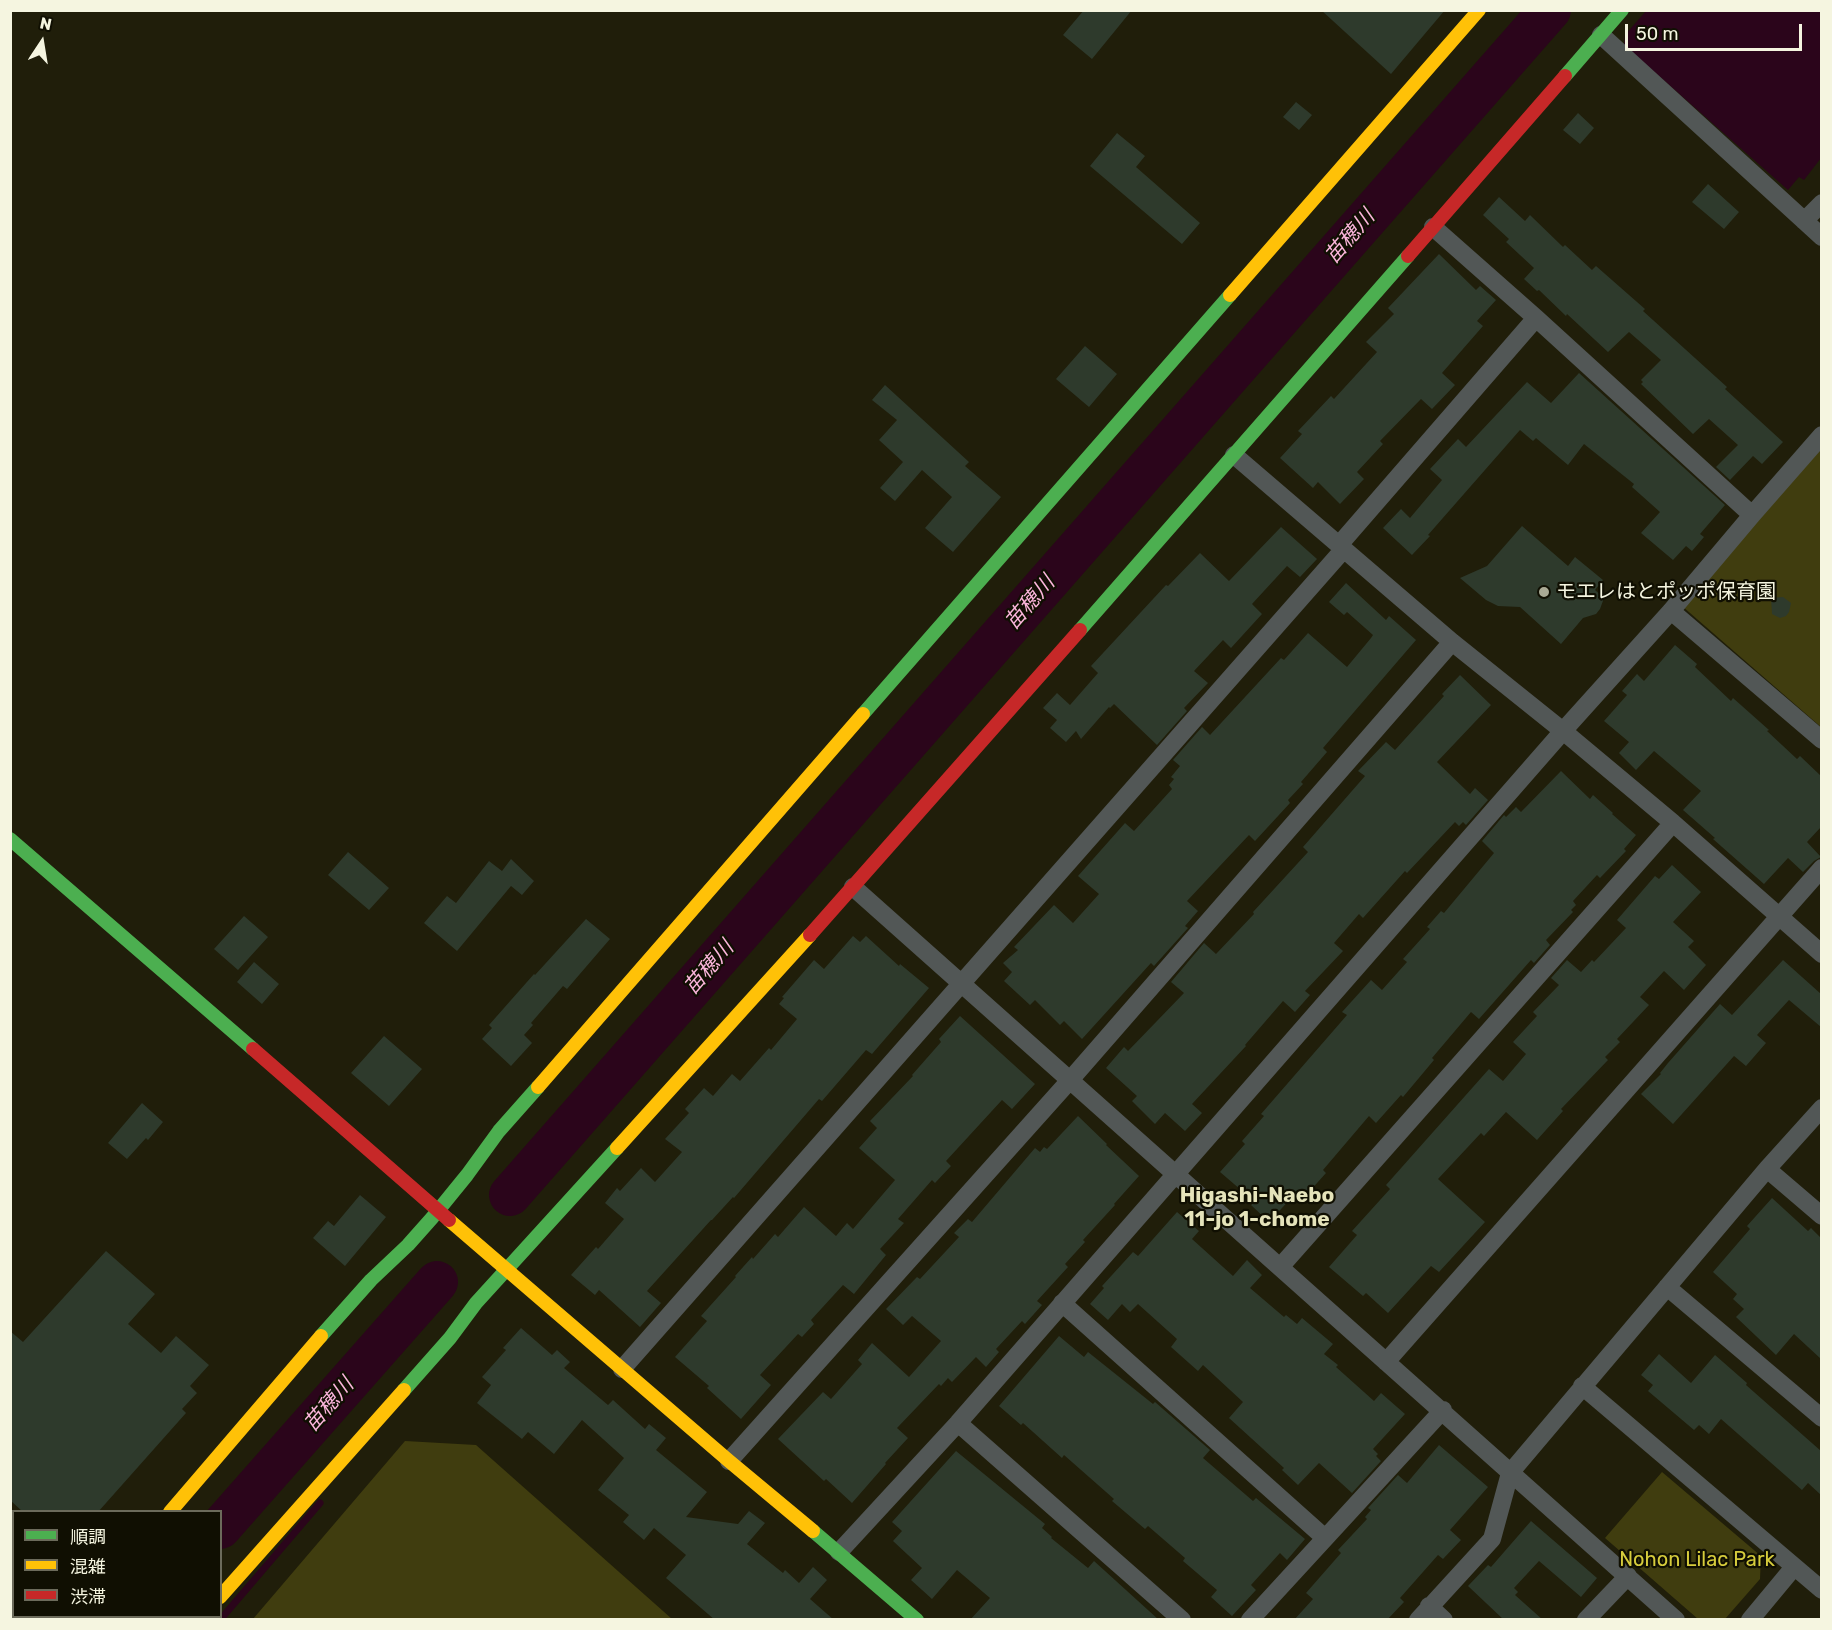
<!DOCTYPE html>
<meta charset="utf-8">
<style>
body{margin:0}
#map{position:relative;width:1832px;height:1630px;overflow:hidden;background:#201e0a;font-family:Rubik,"Noto Sans JP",sans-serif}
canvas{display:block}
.frame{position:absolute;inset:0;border:12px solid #f5f5e0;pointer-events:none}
.legend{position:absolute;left:12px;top:1510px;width:210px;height:108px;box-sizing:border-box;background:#100f02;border:2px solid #6c6b5b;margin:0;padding:8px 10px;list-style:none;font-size:18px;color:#f5f5e0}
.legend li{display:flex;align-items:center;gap:12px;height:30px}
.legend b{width:30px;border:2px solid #6c6b5b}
.north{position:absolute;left:12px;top:12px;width:60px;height:60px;-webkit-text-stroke:4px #100f02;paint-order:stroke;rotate:12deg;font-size:16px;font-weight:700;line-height:24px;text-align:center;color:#f5f5e0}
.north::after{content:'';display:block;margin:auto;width:21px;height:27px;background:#f5f5e0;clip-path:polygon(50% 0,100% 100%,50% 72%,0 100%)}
.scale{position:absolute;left:1625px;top:24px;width:177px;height:27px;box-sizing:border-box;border:3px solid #f5f5e0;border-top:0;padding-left:8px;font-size:18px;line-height:21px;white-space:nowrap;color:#f5f5e0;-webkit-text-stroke:4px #100f02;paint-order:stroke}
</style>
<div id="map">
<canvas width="1832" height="1630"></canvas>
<div class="frame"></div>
<ul class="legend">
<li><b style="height:8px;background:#4caf50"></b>順調</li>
<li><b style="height:8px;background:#ffc107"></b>混雑</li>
<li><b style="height:8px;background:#c62828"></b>渋滞</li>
</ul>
<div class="north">N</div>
<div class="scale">50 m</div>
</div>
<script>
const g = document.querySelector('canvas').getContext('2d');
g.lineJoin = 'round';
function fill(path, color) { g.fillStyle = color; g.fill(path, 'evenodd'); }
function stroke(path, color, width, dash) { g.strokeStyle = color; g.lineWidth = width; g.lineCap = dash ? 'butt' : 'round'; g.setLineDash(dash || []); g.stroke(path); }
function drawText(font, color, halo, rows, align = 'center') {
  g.font = font + ' Rubik,"Noto Sans JP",sans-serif'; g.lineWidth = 4.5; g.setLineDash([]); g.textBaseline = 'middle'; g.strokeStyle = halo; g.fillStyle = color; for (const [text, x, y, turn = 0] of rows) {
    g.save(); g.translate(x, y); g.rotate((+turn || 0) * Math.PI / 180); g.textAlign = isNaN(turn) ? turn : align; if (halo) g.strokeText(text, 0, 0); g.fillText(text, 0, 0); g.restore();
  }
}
const green = new Path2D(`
 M1821,446V727L1682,606Z
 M405,1441L476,1445L672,1619H253Z
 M1662,1472L1761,1556L1760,1579L1725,1619H1698L1605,1538Z`);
const water = new Path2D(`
 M1646,11H1821V158L1804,180L1799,177L1788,190L1624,45L1625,35Z`);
const stream = new Path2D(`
 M220,1620L320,1503`);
const river = new Path2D(`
 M510,1195L1550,10
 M220,1528L437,1282
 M141,1620L143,1616`);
const building = new Path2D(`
 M1084,10H1132L1092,59L1063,35Z
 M1321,10H1445L1391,74Z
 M1296,102L1312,115L1299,130L1283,117Z
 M1578,113L1594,128L1580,144L1563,130Z
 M1117,133L1145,156L1136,167L1200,223L1182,244L1090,166Z
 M1708,184L1739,212L1724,229L1692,202Z
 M1499,197L1525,221L1530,215L1563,247L1565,245L1592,270L1596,266L1645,309L1643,311L1727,387L1725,389L1783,442L1762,464L1753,456L1730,480L1716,467L1738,445L1709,419L1693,434L1641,384L1643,382L1641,380L1661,360L1629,332L1608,352L1567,314L1566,316L1539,290L1537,291L1524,279L1534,268L1506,242L1509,239L1483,215Z
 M1439,254L1476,290L1480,286L1496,300L1477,321L1483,326L1442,373L1455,385L1432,409L1421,399L1380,441L1383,444L1357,472L1364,479L1340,504L1318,482L1313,488L1280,458L1302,434L1298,431L1331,396L1334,399L1377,352L1366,342L1394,314L1388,308Z
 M1085,346L1117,374L1089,407L1056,379Z
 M1579,373L1725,505L1700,534L1704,537L1692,551L1686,546L1673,560L1641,533L1660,512L1632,487L1634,484L1584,444L1568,465L1536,438L1533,441L1520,430L1428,535L1430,536L1412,555L1383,528L1401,509L1410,518L1442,480L1430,469L1458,439L1466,447L1527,382L1551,403Z
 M885,385L969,462L965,466L1001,497L953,552L925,528L952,497L922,470L895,501L880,488L903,462L879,440L897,420L872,400Z
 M1522,526L1568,566L1575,557L1603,580L1595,590L1604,598L1600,609L1596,614L1583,618L1561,644L1520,607L1498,606L1486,600L1460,578L1487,566Z
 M1281,527L1317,559L1300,577L1287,566L1252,604L1262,614L1231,648L1223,640L1194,671L1208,683L1184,708L1187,711L1157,745L1114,704L1110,708L1109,707L1081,739L1076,731L1066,742L1050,728L1057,720L1043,708L1057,693L1070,705L1098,673L1091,666L1166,585L1168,586L1200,553L1229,581Z
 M1346,583L1386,620L1389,616L1416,640L1323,748L1327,752L1301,782L1303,784L1288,800L1290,803L1255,841L1249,835L1187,901L1198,911L1185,926L1188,928L1154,966L1151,963L1082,1039L1064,1021L1060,1025L1035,1000L1030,1005L1004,981L1012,972L1003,963L1018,950L1014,947L1054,905L1073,923L1099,894L1078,876L1125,823L1134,831L1172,789L1169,785L1174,779L1171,777L1180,766L1173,760L1202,727L1210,735L1281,658L1284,660L1308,633L1347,667L1371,638L1373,635L1347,612L1344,615L1329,602Z
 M1783,597L1791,603L1789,612L1786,616L1780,618L1772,614L1771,598Z
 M1675,645L1697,664L1695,667L1731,701L1733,698L1769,730L1767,731L1797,759L1800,756L1821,776V827L1807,842L1821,857L1814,861L1803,872L1788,858L1764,884L1713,839L1715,838L1683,810L1701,791L1654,751L1636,770L1619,753L1629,742L1604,721L1627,695L1622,691L1637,674L1644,681Z
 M1460,675L1491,705L1437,762L1470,794L1475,788L1488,800L1466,825L1463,822L1459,826L1455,822L1407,873L1405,871L1363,918L1359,914L1334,943L1343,951L1305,991L1310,995L1295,1012L1283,1001L1245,1045L1246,1046L1192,1104L1202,1113L1185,1131L1165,1113L1155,1124L1132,1101L1137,1096L1106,1068L1124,1047L1128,1051L1184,993L1171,982L1204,943L1216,954L1254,914L1253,912L1308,852L1303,847L1365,776L1358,771L1386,742L1395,750L1444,696L1442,694Z
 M1561,771L1590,799L1593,795L1613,813L1612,814L1636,835L1624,849L1626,851L1600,878L1597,875L1573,901L1576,905L1571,910L1573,912L1546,940L1550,945L1534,963L1531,960L1479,1019L1471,1012L1432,1058L1434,1060L1403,1097L1401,1095L1376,1123L1369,1116L1323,1170L1326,1173L1300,1202L1294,1195L1269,1222L1251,1205L1255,1202L1220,1172L1245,1144L1242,1141L1264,1116L1261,1114L1347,1015L1342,1012L1371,980L1382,990L1407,962L1403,959L1430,929L1427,927L1441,911L1444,913L1494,853L1482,841L1504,815L1506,817L1516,807L1521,812Z
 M348,852L389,888L369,910L328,875Z
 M511,859L534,881L522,895L511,886L457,951L424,923L447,896L456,903L489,861L502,871Z
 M1672,865L1701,892L1673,922L1694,941L1688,947L1706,965L1684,990L1664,971L1640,997L1649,1005L1617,1039L1620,1042L1605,1057L1608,1060L1561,1109L1563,1111L1537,1140L1506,1112L1484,1136L1481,1133L1438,1179L1485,1222L1439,1272L1431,1266L1388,1313L1366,1293L1363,1296L1329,1267L1357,1235L1352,1231L1390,1189L1386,1185L1489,1069L1503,1081L1526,1054L1513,1042L1537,1016L1533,1012L1559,985L1551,978L1567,960L1581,972L1592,960L1594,962L1626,928L1617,920L1655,876L1659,879Z
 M244,916L268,937L238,970L214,949Z
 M586,919L610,939L567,989L563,986L531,1023L533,1025L524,1035L532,1043L511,1066L482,1039L492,1028L489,1025L534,974L535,975Z
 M853,936L860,942L866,936L899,966L900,964L929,988L872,1054L866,1050L822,1101L819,1099L734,1198L733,1197L712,1220H711L647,1291L661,1303L640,1327L599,1290L595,1295L571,1275L596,1247L598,1249L624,1219L605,1203L617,1188L620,1191L641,1168L655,1182L682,1152L665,1139L689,1113L685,1109L704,1088L713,1096L732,1074L740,1081L769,1048L771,1050L797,1019L779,1004L784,998L782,997L814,960L824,969Z
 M1783,960L1821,994V1027L1789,1000L1757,1035L1766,1043L1746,1066L1734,1056L1673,1124L1641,1094L1661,1074L1660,1073L1668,1063L1720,1004L1732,1015Z
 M254,962L279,984L262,1004L237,982Z
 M960,1016L1035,1084L1012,1109L1002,1100L946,1161L951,1166L935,1183L932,1180L898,1219L904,1223L880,1249L886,1255L854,1294L843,1285L811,1320L814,1324L802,1337L798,1334L760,1375L771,1385L741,1419L707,1388L709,1386L675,1357L707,1321L701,1316L736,1277L735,1276L752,1257L753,1259L775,1234L778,1237L804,1207L836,1236L847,1223L853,1229L895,1180L859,1148L877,1128L870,1121L913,1076L912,1075L941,1042L939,1039Z
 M384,1036L422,1069L389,1106L351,1073Z
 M142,1103L163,1122L148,1140L146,1138L127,1159L108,1143Z
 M1078,1116L1107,1144L1106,1145L1139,1176L1114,1204L1115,1205L1083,1240L1085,1242L1065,1264L1068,1267L1037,1301L1042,1305L1025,1324L1022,1321L996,1349L999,1352L986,1367L976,1357L952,1382L948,1378L941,1386L939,1384L897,1428L908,1438L885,1463L886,1464L852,1503L826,1479L824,1481L778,1439L823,1392L831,1399L862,1364L858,1360L872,1343L909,1377L941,1341L912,1316L903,1325L886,1309L917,1277L920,1279L959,1237L954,1233L968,1219L972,1222L1035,1148L1040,1152L1044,1147L1047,1149Z
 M360,1195L386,1217L345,1266L313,1238L328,1221L334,1226Z
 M1772,1198L1808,1231L1811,1228L1821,1238V1359L1794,1334L1776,1355L1736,1317L1744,1309L1733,1299L1737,1294L1713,1272L1750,1229L1747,1226Z
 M1177,1212L1199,1231L1192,1239L1233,1276L1247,1260L1262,1275L1250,1288L1284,1317L1286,1315L1297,1324L1302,1318L1333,1344L1324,1354L1338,1365L1336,1367L1374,1401L1381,1393L1405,1414L1373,1449L1378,1454L1376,1456L1381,1461L1352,1493L1319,1463L1298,1485L1282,1470L1284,1468L1229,1418L1243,1402L1203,1365L1198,1371L1171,1347L1177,1339L1138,1304L1130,1312L1122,1304L1108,1320L1090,1304L1104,1288L1102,1286L1133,1252L1138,1256Z
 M106,1251L155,1294L128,1324L161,1353L176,1336L209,1365L190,1386L197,1393L182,1409L186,1413L98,1512H23L10,1500V1331L23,1342Z
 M521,1328L552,1355L557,1350L570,1362L564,1368L608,1405L613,1400L645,1429L649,1424L666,1438L656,1450L707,1492L686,1517L738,1524L749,1511L765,1523L747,1544L783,1573L785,1570L799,1583L813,1567L827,1580L810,1599L834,1620H715L666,1578L686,1555L654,1528L644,1540L623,1522L629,1515L598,1490L624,1458L582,1420L554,1454L528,1432L522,1439L477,1403L491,1385L482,1377L506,1350L503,1348Z
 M1059,1336L1084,1357L1088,1352L1153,1404L1155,1402L1210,1450L1203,1458L1253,1501L1256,1498L1305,1539L1287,1560L1280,1553L1251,1585L1256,1590L1232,1616L1211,1597L1217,1590L1183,1561L1185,1558L1148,1526L1145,1529L1112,1501L1114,1499L1064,1455L1062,1458L1023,1423L1021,1425L999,1406Z
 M1659,1354L1691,1383L1715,1355L1747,1383L1746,1385L1821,1451V1495L1808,1483L1802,1490L1721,1419L1709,1434L1699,1425L1694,1430L1648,1391L1653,1385L1641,1375Z
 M1439,1445L1488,1487L1450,1530L1461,1540L1443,1559L1438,1555L1400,1598L1404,1602L1387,1620H1294L1313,1599L1306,1593L1341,1553L1338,1550L1367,1519L1365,1517L1371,1510L1368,1508L1398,1475L1407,1483Z
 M956,1451L1045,1524L1042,1528L1052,1537L1051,1538L1088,1568L1094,1561L1159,1620H970L990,1598L957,1570L932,1599L911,1580L922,1568L893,1541L902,1531L892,1522Z
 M1531,1521L1597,1578L1581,1597L1539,1561L1514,1588L1518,1592L1515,1595L1543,1620H1504L1468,1586L1488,1565L1491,1567Z`);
const street = new Path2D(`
 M1601,35L1822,237
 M1804,221L1822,203
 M1433,227L1536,318L1752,515
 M1234,455L1452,642L1563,731L1673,823L1822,954
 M1339,545L1536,318
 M1671,611L1822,740
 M853,887L1676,1620
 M1767,1169L1822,1216
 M1281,1266L1673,823
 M1667,1287L1822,1418
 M1062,1303L1325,1538
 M1386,1362L1822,868
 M622,1369L1344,549
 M1582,1386L1822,1590
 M958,1423L1182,1620
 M729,1461L1071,1079L1452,642
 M839,1552L958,1423L1563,731L1671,611L1752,515L1822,435
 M1429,1606L1444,1620
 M1250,1620L1443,1410
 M1418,1620L1492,1539L1510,1473L1767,1169L1822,1108
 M1586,1620L1628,1576
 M1750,1620L1794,1567`);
const fast = new Path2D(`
 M1565,76L1622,10
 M1080,630L1408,256
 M863,714L1230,295
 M10,839L253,1049
 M321,1336L371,1280L408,1245L432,1218L467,1175L499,1131L538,1087
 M404,1390L450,1338L476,1303L617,1148
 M813,1531L917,1620`);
const slow = new Path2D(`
 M1230,295L1479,10
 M538,1087L863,714
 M617,1148L810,935
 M449,1220L729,1461L813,1531
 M170,1512L321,1336
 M220,1597L404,1390
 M84,1620L86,1616
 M201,1620L203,1616`);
const jam = new Path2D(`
 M1408,256L1565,76
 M810,935L1080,630
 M253,1049L449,1220`);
const markers = [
 [1544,592,6,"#aaaa95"]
];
const poiNames = [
 ["モエレはとポッポ保育園",1556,592]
];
const parkNames = [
 ["Nohon Lilac Park",1697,1560]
];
const waterNames = [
 ["苗穂川",1350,237,-49],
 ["苗穂川",1030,603,-49],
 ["苗穂川",709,968,-49],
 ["苗穂川",329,1405,-49]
];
const neighbourhoodNames = [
 ["Higashi-Naebo",1257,1196],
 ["11-jo 1-chome",1257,1220]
];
fill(green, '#403d0f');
fill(water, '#2b051b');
stroke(stream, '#2b051b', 7);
stroke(river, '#2b051b', 42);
fill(building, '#2e3a2c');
stroke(street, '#525756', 18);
stroke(fast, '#4caf50', 14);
stroke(slow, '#ffc107', 14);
stroke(jam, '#c62828', 14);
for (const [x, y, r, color] of markers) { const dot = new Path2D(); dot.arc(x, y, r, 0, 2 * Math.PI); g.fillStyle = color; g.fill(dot); stroke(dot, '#100f02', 2); }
drawText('20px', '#f5f5e0', '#100f02', poiNames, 'left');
drawText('20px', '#d6cc3c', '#100f02', parkNames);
drawText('italic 21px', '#fbb5db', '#100f02', waterNames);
drawText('bold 21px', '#e5e3ba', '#100f02', neighbourhoodNames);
</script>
